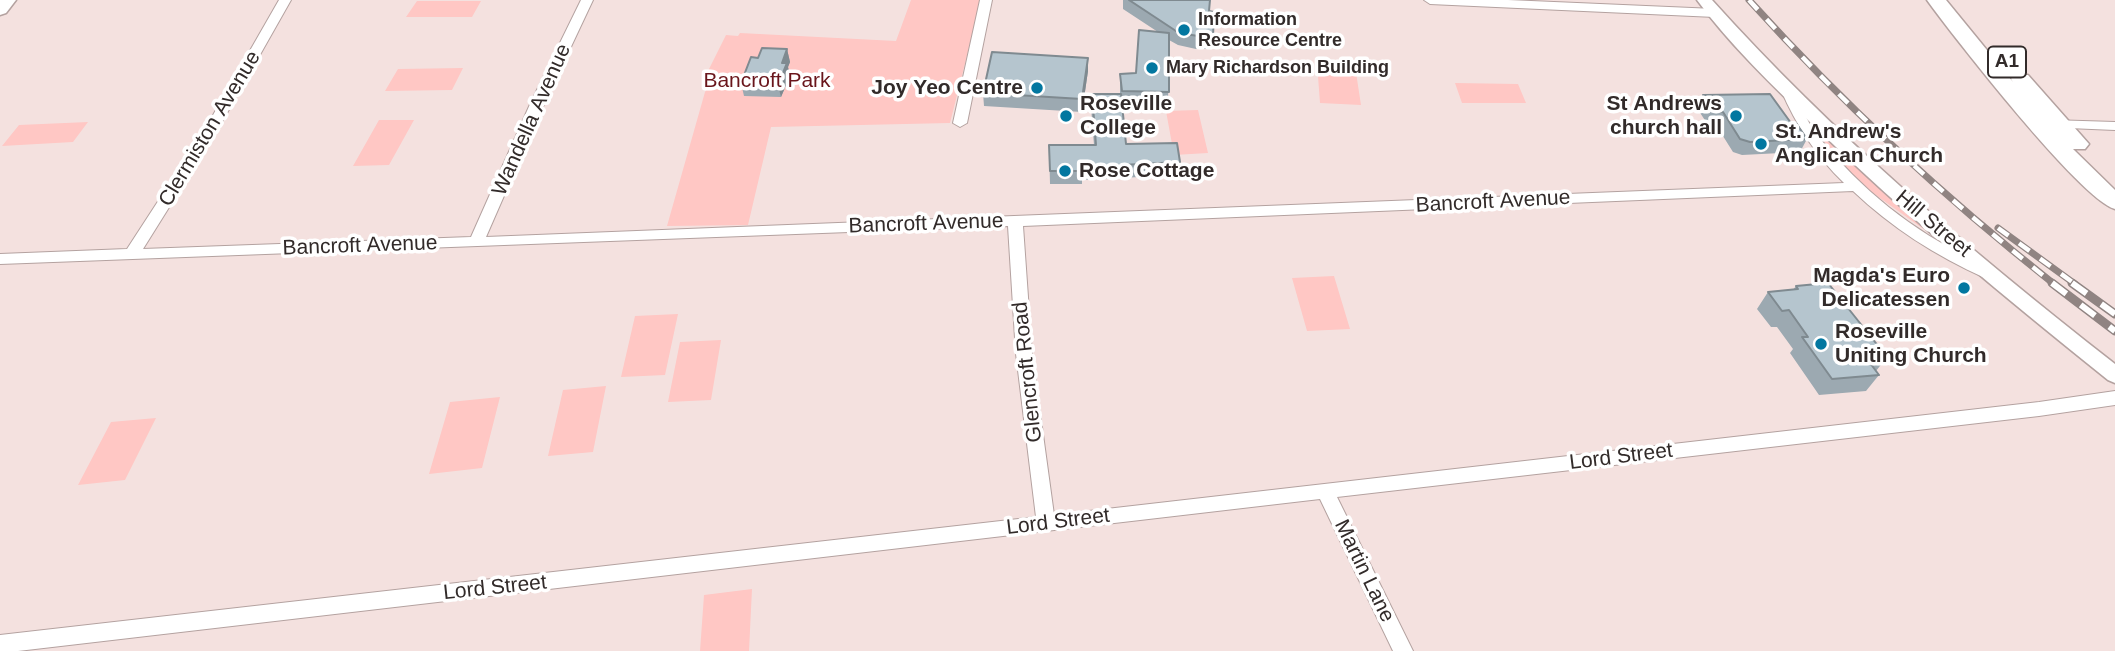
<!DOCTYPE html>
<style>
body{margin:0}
canvas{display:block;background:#f4e1df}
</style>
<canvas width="2115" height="651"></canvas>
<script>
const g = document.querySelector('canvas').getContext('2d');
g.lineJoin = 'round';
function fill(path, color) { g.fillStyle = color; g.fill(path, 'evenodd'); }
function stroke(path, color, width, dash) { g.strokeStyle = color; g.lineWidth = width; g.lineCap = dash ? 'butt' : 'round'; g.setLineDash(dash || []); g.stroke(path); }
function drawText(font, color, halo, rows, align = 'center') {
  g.font = font + ' Arial,sans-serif'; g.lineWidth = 7; g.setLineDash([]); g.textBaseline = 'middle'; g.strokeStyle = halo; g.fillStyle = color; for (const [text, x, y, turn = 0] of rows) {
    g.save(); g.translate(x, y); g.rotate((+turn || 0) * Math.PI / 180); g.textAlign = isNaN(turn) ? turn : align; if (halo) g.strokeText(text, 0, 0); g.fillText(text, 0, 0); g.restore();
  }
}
const green = new Path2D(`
 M911,0H981L950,123L771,127L748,225L667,226L705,92L712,80L704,79L726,35L738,36L740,33L896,41Z
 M417,1H481L472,17H406Z
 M1317,63L1355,66L1361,105L1320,103Z
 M463,68L452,90L385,91L398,69Z
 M1455,83L1518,84L1526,103H1462Z
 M1798,109L1974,265L1856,181Z
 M1198,110L1208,153L1174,155L1166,111Z
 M379,120H414L389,165L353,166Z
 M88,122L73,142L2,146L19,125Z
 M1334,276L1350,329L1307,331L1292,278Z
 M678,314L665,375L621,377L635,316Z
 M721,340L711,400L668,402L680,342Z
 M606,386L593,452L548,456L563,390Z
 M500,397L482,468L429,474L450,402Z
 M156,418L125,480L78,485L111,422Z
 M752,589L749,651H700L704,595Z`);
const minor = new Path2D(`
 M279,0H291L218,129L143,249L471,237L531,102L581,0H593L545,102L486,237L1844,183C1816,156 1796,125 1781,90L1787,86C1798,90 1800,107 1806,117C1813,131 1824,144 1835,156C1879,206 1934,244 1995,270L1998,274L1990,279L1985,278C1936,256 1892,228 1853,191L1023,226L1032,354L1054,515L2039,402L2115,391V405L2039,416L1337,497L1413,651H1393L1320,499L18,651H0V635L1036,517L1016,354L1008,226L0,264V254L127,249L205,129Z
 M980,0H992L967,123L960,127L953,123Z
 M1424,0H1508L1715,9L1721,13L1715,17L1430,4Z
 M2050,120L2115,122V130L2045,127V121Z`);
const tertiary = new Path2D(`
 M1697,0H1712C1834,136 1972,252 2115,364V383L2108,380C2007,299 1906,216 1813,125C1773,86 1730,45 1697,0Z`);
const secondary = new Path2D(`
 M0,0H16L6,13L0,15Z`);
const trunk = new Path2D(`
 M1927,0H1946L2013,82L2011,79L2014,75H2028L2089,144L2085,149H2073L2115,190V209C2081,200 1953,36 1927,0Z`);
const railFar1 = new Path2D(`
 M1749,0C1843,104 1945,198 2054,284
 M1998,228L2075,284`);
const rail = new Path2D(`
 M2052,283L2115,331
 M2072,283L2115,314`);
const wall = new Path2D(`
 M1123,0H1210L1209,11L1213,37L1211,49H1196L1178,45L1169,40L1168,105L1122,103L1126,144L1180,162L1178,175L1082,180V184H1050L1049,145H1094L1091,107L1092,94H1120V74L1136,73L1158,32L1123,9Z
 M787,49L790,62L788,67L790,76L781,97L744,96L741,83L758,58Z
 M1088,58V71L1082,112L984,106L983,93Z
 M1703,95L1791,123L1807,139L1800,152L1742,155L1733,152L1716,125H1708L1697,108Z
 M1796,286L1887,357L1876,371L1879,375L1866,391L1819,395L1790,353L1793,349L1777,327H1771L1757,309L1768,292L1793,290Z`);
const shadedWall = new Path2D(`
 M787,49L790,62L788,67L790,76L781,97L778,85L782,63Z
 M1088,58V71L1082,112V99Z`);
const building = new Path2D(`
 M1129,0H1210L1209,11L1214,12L1213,37L1198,36L1179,33Z
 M1139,30L1169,33V92L1122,91L1120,74L1136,73Z
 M762,48L787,49L782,63H787L778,85L741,83L751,57L758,58Z
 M992,52L1088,58L1082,99L983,93Z
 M1092,94H1121L1126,144L1177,143L1180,162L1082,167V171H1050L1049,145H1096Z
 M1770,94L1791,123H1796L1807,139L1750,142L1740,139L1723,112H1715L1703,95Z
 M1828,283L1887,357L1867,359L1879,375L1832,379L1802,337H1808L1789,310L1782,311L1768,292L1798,289L1796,286Z`);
const markers = [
 [1184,30,7,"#0277a0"],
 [1152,68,7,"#0277a0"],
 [1037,88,7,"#0277a0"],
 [1066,116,7,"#0277a0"],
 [1736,116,7,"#0277a0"],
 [1761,144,7,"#0277a0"],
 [1065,171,7,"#0277a0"],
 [1964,288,7,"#0277a0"],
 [1821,344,7,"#0277a0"]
];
const farPoinames = [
 ["Information",1198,20],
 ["Resource Centre",1198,41],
 ["Mary Richardson Building",1166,68]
];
const shields = [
 [2007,62,38]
];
const shieldNames = [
 ["A1",2007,62]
];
const parkNames = [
 ["Bancroft Park",767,81]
];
const poiNames = [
 ["Joy Yeo Centre",1023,88,"right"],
 ["Roseville",1080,104],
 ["College",1080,128],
 ["St Andrews",1722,104,"right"],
 ["church hall",1722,128,"right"],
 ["St. Andrew's",1775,132],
 ["Anglican Church",1775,156],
 ["Rose Cottage",1079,171],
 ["Magda's Euro",1950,276,"right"],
 ["Delicatessen",1950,300,"right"],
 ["Roseville",1835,332],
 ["Uniting Church",1835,356]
];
const streetNames = [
 ["Wandella Avenue",532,120,-66],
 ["Clermiston Avenue",210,129,-59],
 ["Bancroft Avenue",1493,202,-3],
 ["Bancroft Avenue",926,224,-2],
 ["Hill Street",1933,224,40],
 ["Bancroft Avenue",360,246,-2],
 ["Glencroft Road",1028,372,-96],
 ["Lord Street",1621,457,-7],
 ["Lord Street",1058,522,-7],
 ["Martin Lane",1364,571,64],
 ["Lord Street",495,588,-6]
];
fill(green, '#ffc7c4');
stroke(minor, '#b4a2a0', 2);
stroke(tertiary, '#b4a2a0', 3);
stroke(secondary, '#b4a2a0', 3);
stroke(trunk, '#b4a2a0', 3);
fill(minor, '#fff');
fill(tertiary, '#fff');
fill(secondary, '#fff');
fill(trunk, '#fff');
stroke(railFar1, '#908482', 7);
stroke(rail, '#908482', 9);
stroke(railFar1, '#fff', 4.5, [13]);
stroke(rail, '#fff', 6, [18]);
fill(wall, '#9ca9b1');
fill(shadedWall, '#7f8a90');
fill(building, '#b5c5ce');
stroke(building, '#7f8a90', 2);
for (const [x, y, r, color] of markers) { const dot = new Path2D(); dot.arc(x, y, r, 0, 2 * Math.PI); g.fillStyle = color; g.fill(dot); stroke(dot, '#fff', 2.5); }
drawText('bold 18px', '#322b2a', '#fff', farPoinames, 'left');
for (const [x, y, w] of shields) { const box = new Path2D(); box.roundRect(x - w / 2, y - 15.5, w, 31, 5); g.fillStyle = '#fff'; g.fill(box); stroke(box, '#322b2a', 2); }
drawText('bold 19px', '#322b2a', null, shieldNames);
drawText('21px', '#69151b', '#fff', parkNames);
drawText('bold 21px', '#322b2a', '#fff', poiNames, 'left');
drawText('21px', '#322b2a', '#fff', streetNames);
</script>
